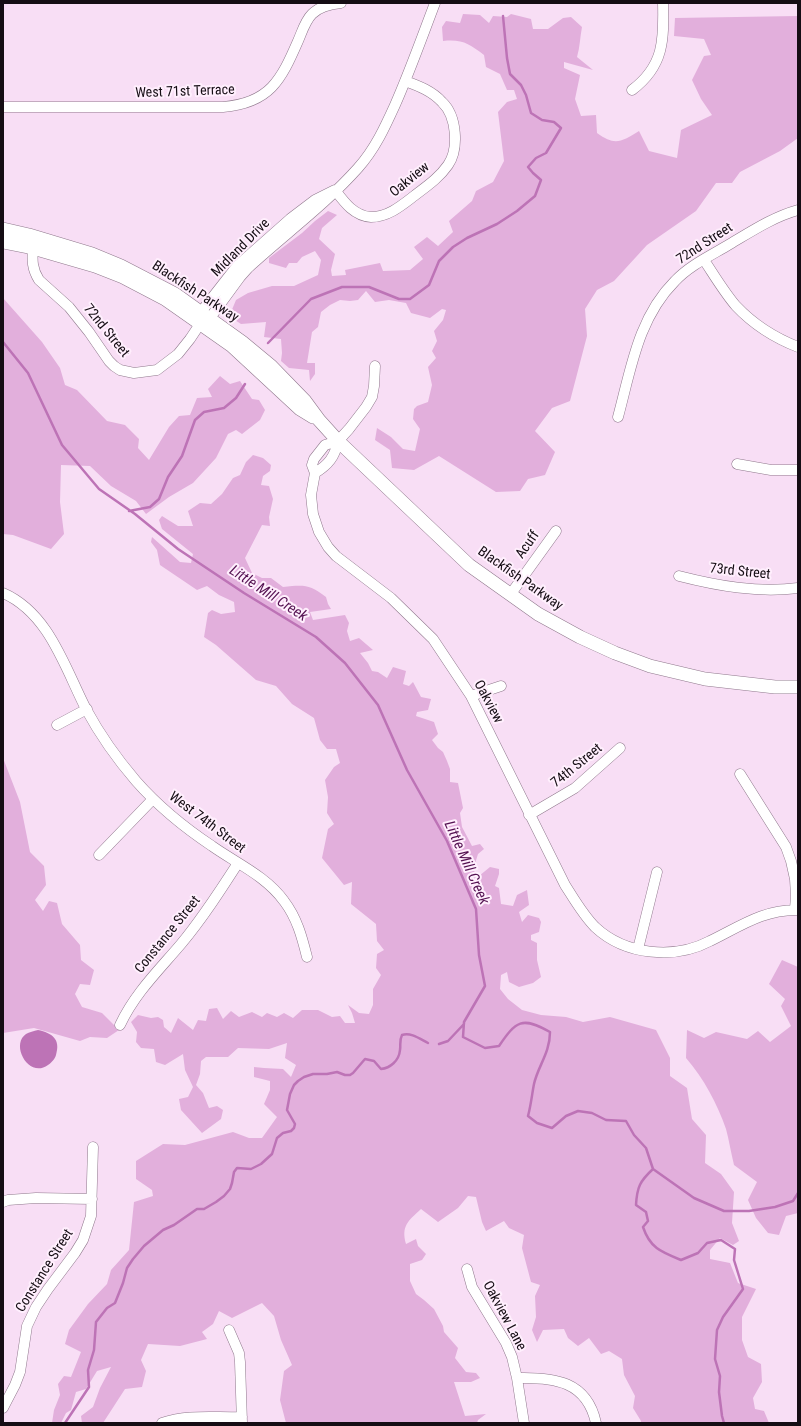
<!DOCTYPE html>
<style>
body{margin:0}
#map{position:relative;width:801px;height:1426px;overflow:hidden;background:#f8def5;font-family:"Roboto Condensed",sans-serif}
canvas{display:block}
.frame{position:absolute;inset:0;border:4px solid #150d14;pointer-events:none}
</style>
<div id="map">
<canvas width="801" height="1426"></canvas>
<div class="frame"></div>
</div>
<script>
const g = document.querySelector('canvas').getContext('2d');
g.lineJoin = 'round';
function fill(path, color) { g.fillStyle = color; g.fill(path, 'evenodd'); }
function stroke(path, color, width, dash) { g.strokeStyle = color; g.lineWidth = width; g.lineCap = dash ? 'butt' : 'round'; g.setLineDash(dash || []); g.stroke(path); }
function drawText(font, color, halo, rows, align = 'center') {
  g.font = font + ' "Roboto Condensed",sans-serif'; g.lineWidth = 4; g.setLineDash([]); g.textBaseline = 'middle'; g.strokeStyle = halo; g.fillStyle = color; for (const [text, x, y, turn = 0] of rows) {
    g.save(); g.translate(x, y); g.rotate((+turn || 0) * Math.PI / 180); g.textAlign = isNaN(turn) ? turn : align; if (halo) g.strokeText(text, 0, 0); g.fillText(text, 0, 0); g.restore();
  }
}
const green = new Path2D(`
 M463,14L480,15L489,23L493,16L507,17L511,14L531,19L533,29H548L563,18L571,17L582,27C580,37 580,47 577,57L593,70L564,62V68L580,75L575,99L581,116L596,115L597,133C615,146 621,142 639,131L649,151L677,158L681,130L712,115L701,99L692,80L704,56L711,55L704,39L674,36L675,18L798,16V138L780,151L740,172L732,183H716L696,211L647,245L614,281L597,290L585,309L587,336L570,401L552,408L535,431L555,452L545,475L528,479L520,491L496,492L439,456L414,470L392,468L390,450L375,440L377,428L391,437L403,449L415,451L420,429L413,419L414,409L417,406L428,402L432,385L428,367L436,358L432,351L437,341L434,331L443,320L446,310L442,309L430,318L411,313L406,303L389,300L375,302L366,291L358,300L350,301L340,300L330,305L321,312L318,327L312,332L307,363H315V374L310,381L309,370L289,368L281,361L282,353L281,339L264,337L266,322L241,324L235,320L231,312L236,300L248,293L272,286H294L318,275L321,260L315,251L302,257L297,263H289L286,268L269,263V258L302,233L315,221L328,211L337,215L322,228L319,239L335,254L331,270L332,276L346,275L345,270L380,263L383,271L410,270L423,259L414,247L427,237L438,246L453,232L449,221L472,201L476,191L493,182L504,161L498,112L507,102L517,99L514,90H507L500,74L486,67L484,55C469,44 463,39 443,41L442,27L446,21L460,23Z
 M3,298L42,342L60,368L65,385L77,390L107,421L125,425L139,439L138,448L149,460L169,427L179,416L190,415L197,398L212,397L208,389L220,376L230,384L240,381L252,399L259,400L265,410L260,420L242,434L236,430L228,434L216,458L193,483L169,497L146,514L136,501L111,486L90,466L61,465L60,502L64,534L51,549L13,535L3,534Z
 M253,455L263,458L271,465L270,471L263,476L261,485L269,486L273,499L269,517L270,526L262,525L245,558L252,573L262,578H271L283,587C304,585 309,584 326,597L328,604L331,609L310,612L313,620L345,615L349,623L347,631L350,641L359,638L373,650L360,653L368,663L372,671L378,672L387,678L393,667L406,671L403,684L409,686L413,682L421,697L431,699L428,710L417,712L416,716L434,722L438,734L432,740L438,748L443,752L447,761L450,769V782L458,783L463,808L460,813L462,827L472,846L480,844L484,849L478,854L473,870L479,876L490,867L499,869V874L495,886L499,888L501,904L513,906L517,895L527,890L529,905L519,912L522,922L528,915L539,918L541,922L539,932L531,935V940L537,943V960L541,977L533,983L519,987L509,982L507,972L501,975L500,989L508,999L522,1010L541,1015L566,1017L583,1022L610,1017L656,1030L670,1058V1076L687,1088L692,1119L706,1135L705,1163L721,1174L734,1192L732,1223L739,1241L733,1245L720,1238L710,1250V1259L730,1263L738,1283L756,1289L742,1317V1340L748,1357L761,1364L762,1382L753,1398L755,1409L764,1411L769,1423H641V1421L633,1408L635,1396L624,1375L622,1359L609,1351L601,1354L589,1338L578,1346L568,1338L564,1329L543,1330L537,1342L532,1330L536,1317L535,1296L540,1285L531,1282L522,1248L524,1235L509,1228L504,1221L486,1231L482,1222L476,1197L468,1196L458,1208L438,1222L421,1209C408,1221 401,1226 406,1244L416,1239L418,1246L426,1254L422,1260L410,1264V1281L416,1294L424,1300L434,1309L443,1326L444,1332L458,1348L455,1358L466,1372L476,1373L480,1378L471,1382H454L465,1416L486,1414L478,1420L477,1423H286L280,1400L284,1371L292,1365L281,1340L274,1316L262,1303L232,1318L219,1311L213,1324L202,1332L207,1339L180,1346L148,1344L141,1360L146,1371L142,1387L125,1389L103,1423H82L81,1416L93,1407L100,1388L111,1367L97,1371L86,1389L76,1392L71,1410L66,1413L61,1423H52L54,1410L60,1395L58,1384L64,1376L71,1377L81,1352L65,1344L69,1330L88,1304L107,1284L111,1270L129,1250L134,1202L153,1196L152,1190L136,1179V1161L163,1144L185,1145L233,1132L249,1138H262L277,1117L264,1104L270,1090V1081L254,1077V1067L264,1068L283,1069L291,1077L296,1065L285,1058L287,1043L269,1049L238,1048L228,1057H206L201,1061L200,1074L196,1085L203,1093L209,1108L217,1106L223,1110L221,1119L202,1133L181,1110L179,1099L188,1097L193,1087L185,1070L183,1054L165,1065L156,1062L154,1049L141,1048L136,1042L137,1032L131,1022L138,1015L151,1018L158,1017L163,1020L164,1027L171,1033L178,1018L193,1030L198,1020L206,1021L209,1009L217,1008L223,1019L231,1011L239,1017L252,1012L262,1017L267,1013L277,1017L284,1013L293,1018L302,1010H318L332,1017L340,1016L345,1023H355L352,1013L348,1005L359,1013L369,1014L373,1005V989L381,975L376,968L377,954L384,950L377,941L376,924L351,904L352,882L344,885L322,858L328,829L334,824L327,813L328,797L325,780L334,767L340,763L336,749H327L320,740L314,718L292,704L276,686L256,680L216,645L204,637L208,613L212,610L221,614L235,612L234,602L219,595L207,586L197,590L160,565L157,550L151,542L152,537L180,562L191,563L193,554L162,529L159,520L162,516L178,526H193L188,511L200,503L211,504L222,494L233,478L240,475L246,462Z
 M3,758L20,802L30,852L44,866L46,885L35,900L43,911L49,901L57,903L62,924L80,945L81,960L94,970L90,985L80,984L75,994L82,1007L102,1013L119,1030L107,1038L90,1037L80,1041L34,1028L3,1033Z
 M782,960L798,967V1213L786,1216L779,1235L768,1233L756,1218L748,1200L757,1182L734,1165C731,1153 729,1140 726,1129C717,1103 704,1079 686,1058L687,1030L704,1038L716,1032L747,1039L758,1031L770,1042L791,1026L781,1006L785,999L769,984Z`);
const water = new Path2D(`
 M38,1030C52,1033 61,1039 56,1055C55,1059 51,1063 48,1065C29,1079 10,1045 26,1034C29,1032 34,1031 38,1030Z`);
const stream = new Path2D(`
 M3,342L28,373L62,445L99,489L135,514L178,549L244,593L316,637L345,663L378,705L407,770L447,841L476,909L479,955L485,986L464,1022L463,1037L485,1048L499,1046C516,1021 522,1016 550,1032C550,1053 538,1066 534,1084C532,1094 531,1105 528,1116L537,1123L552,1128L566,1116L578,1111L592,1113L606,1120L626,1121L634,1135L646,1148L653,1169C640,1181 637,1187 636,1205L646,1212L648,1221L643,1227C650,1248 661,1252 681,1260L698,1253L707,1243L721,1240L735,1249L734,1260L743,1289L723,1317L717,1330L715,1359L720,1376L719,1392L722,1416L724,1423
 M268,343L311,299L342,287H369L399,299H410L429,285L439,261L453,247L467,238L497,224L517,211L535,196L541,180L533,173L528,167L536,158L546,153L561,128L554,122L542,120L531,113L526,95L521,85L510,74L507,58L503,16
 M129,511L150,507L159,499L168,477L182,456L195,420L204,412L224,408L236,398L245,384
 M439,1044L448,1041L464,1024
 M653,1169L694,1198L724,1211H749L775,1207L793,1201L798,1193
 M65,1423L89,1387L88,1370L94,1350L96,1322L107,1308L115,1303L123,1283L127,1268L133,1259L144,1246L163,1230L174,1225L197,1209H204L216,1202L224,1196L230,1189L232,1183L234,1172L237,1168L251,1169L261,1164L272,1154L277,1138L283,1133L291,1131L294,1128L295,1124L287,1110L290,1094L294,1085L298,1081L304,1077L313,1074H327L337,1072L345,1075H350L353,1073L365,1059L374,1061L381,1069C390,1068 399,1061 400,1050C401,1044 399,1041 402,1035C411,1032 420,1039 428,1043`);
const minor = new Path2D(`
 M632,90C664,66 664,40 663,3
 M3,107H223C270,103 281,80 298,41C302,32 305,21 312,14C320,6 330,4 341,3
 M335,190C344,202 354,216 371,217C388,217 401,206 414,196C427,186 439,178 448,165C459,149 457,116 442,102C432,91 419,86 405,81
 M33,248C32,260 32,269 39,280L69,307L89,332L109,361L114,366L120,370L134,373L157,370L178,354L190,339L200,324L201,312L237,266L290,219L315,200L335,190
 M704,260C714,275 724,292 736,306C753,324 775,338 798,347
 M203,322L210,318L240,277L248,268C285,234 325,205 358,168C375,149 385,127 395,105C410,71 422,37 435,3
 M375,366L374,386L372,397L366,407L349,429L338,441L325,445L314,459L312,465L315,473L311,495L313,514L319,532L328,547L336,556L391,598L433,639L471,696L565,885C574,899 583,915 595,927C625,955 674,960 710,941C739,927 764,909 798,910
 M618,417C631,369 638,318 675,281C690,265 712,255 730,244C752,231 773,217 798,210
 M737,464L771,470H798
 M315,473C328,465 335,457 338,441
 M679,576C718,586 758,593 798,588
 M3,593C49,613 65,668 86,709C99,733 118,760 136,781C158,806 185,828 212,846C236,863 266,876 284,901C297,918 302,937 307,957
 M510,595L556,531
 M471,696L501,686
 M57,725L87,709
 M740,774L786,847L791,861L795,879L796,896L795,909
 M529,815L575,788L620,748
 M99,855L153,799
 M638,949L657,872
 M120,1025C135,993 159,970 181,944C202,919 220,891 238,863
 M3,1202L8,1200L36,1198L92,1199
 M467,1269L472,1287L506,1343L512,1357L517,1378L524,1423
 M229,1330L239,1353L240,1362L242,1423
 M517,1378C554,1377 587,1381 596,1423
 M3,1408L15,1385L20,1372L27,1326L36,1307L48,1289L75,1253L83,1240L91,1216L93,1147
 M162,1423C188,1414 215,1418 242,1417`);
const major = new Path2D(`
 M3,229L29,235L92,254L121,266L175,294L242,342L271,366L305,401L319,420L338,441L469,565L538,614L580,637L615,653L650,666L705,679L775,687H798
 M3,242L33,248L95,266L123,277L165,299L232,346L300,409L313,417`);
const streetNames = [
 ["West 71st Terrace",185,92,-2],
 ["Oakview",410,180,-39],
 ["72nd Street",705,244,-33],
 ["Midland Drive",241,248,-45],
 ["Blackfish Parkway",195,292,33],
 ["72nd Street",106,331,51],
 ["Acuff",528,545,-55],
 ["73rd Street",740,572,6],
 ["Blackfish Parkway",520,579,35],
 ["Oakview",488,702,62],
 ["74th Street",577,766,-39],
 ["West 74th Street",207,823,37],
 ["Constance Street",168,935,-51],
 ["Constance Street",45,1271,-58],
 ["Oakview Lane",504,1316,62]
];
const waterNames = [
 ["Little Mill Creek",268,594,33],
 ["Little Mill Creek",466,863,66]
];
fill(green, '#e2afdc');
fill(water, '#bd73b6');
stroke(stream, '#bd73b6', 2.5);
stroke(minor, '#8f788c', 11);
stroke(major, '#8f788c', 14);
stroke(minor, '#fff', 10);
stroke(major, '#fff', 13);
drawText('14px', '#150d14', '#ffeffd', streetNames);
drawText('italic 15px', '#541151', '#ffeffd', waterNames);
</script>
